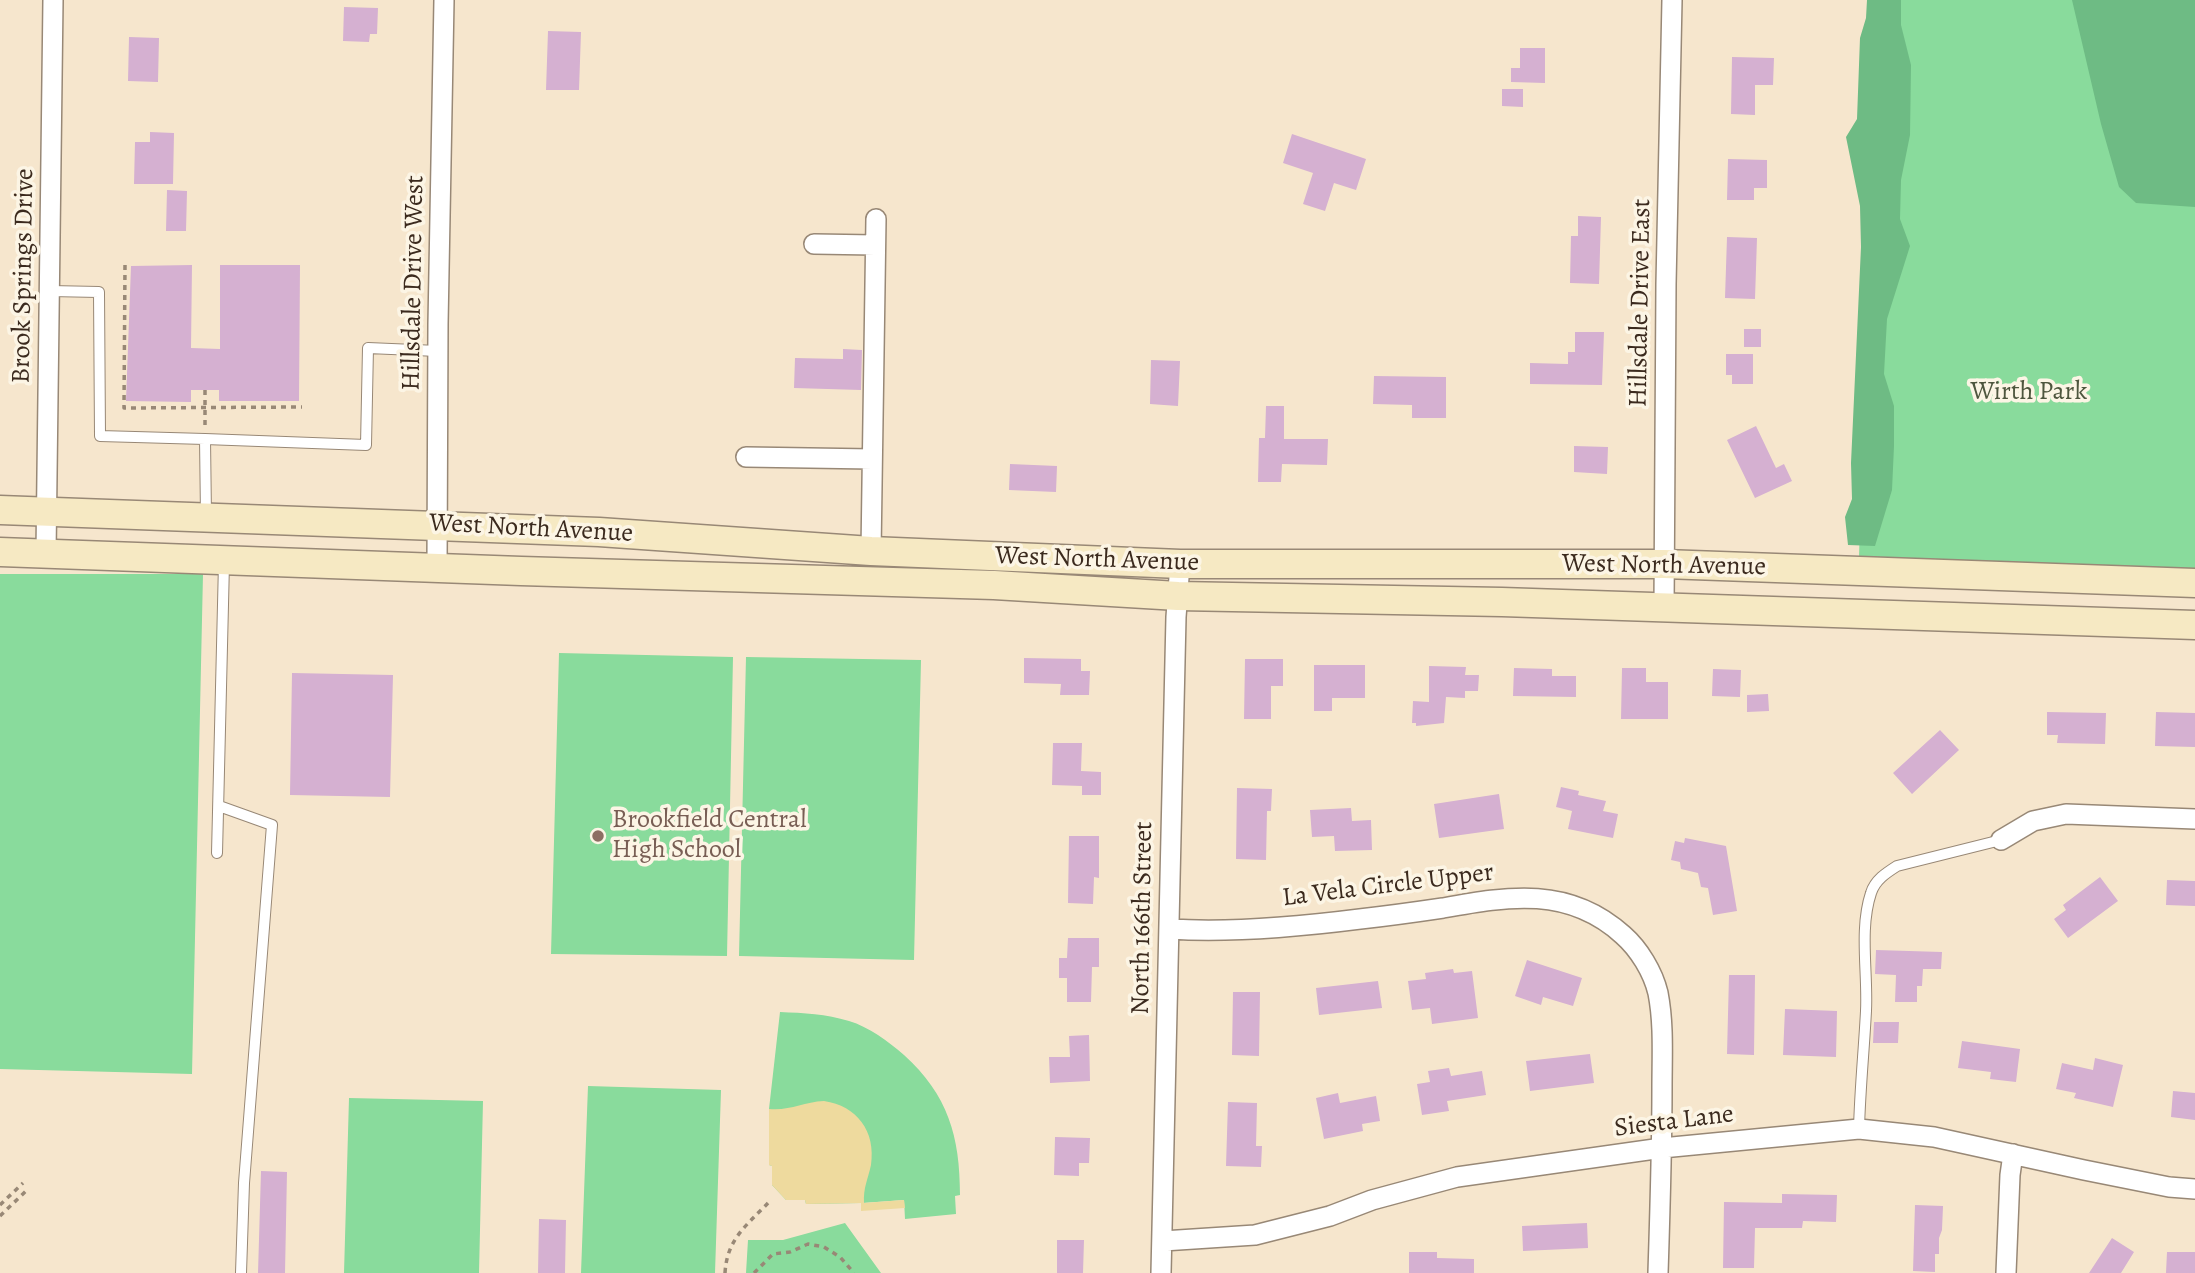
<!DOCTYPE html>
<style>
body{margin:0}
canvas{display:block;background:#f6e6cd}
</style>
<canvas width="2195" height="1273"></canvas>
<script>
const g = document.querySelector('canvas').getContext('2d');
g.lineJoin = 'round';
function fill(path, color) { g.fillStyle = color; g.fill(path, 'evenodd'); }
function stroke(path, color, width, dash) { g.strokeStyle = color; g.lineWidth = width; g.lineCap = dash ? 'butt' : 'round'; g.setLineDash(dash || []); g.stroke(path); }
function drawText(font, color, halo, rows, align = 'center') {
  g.font = font + ' Alegreya,serif'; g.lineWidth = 7; g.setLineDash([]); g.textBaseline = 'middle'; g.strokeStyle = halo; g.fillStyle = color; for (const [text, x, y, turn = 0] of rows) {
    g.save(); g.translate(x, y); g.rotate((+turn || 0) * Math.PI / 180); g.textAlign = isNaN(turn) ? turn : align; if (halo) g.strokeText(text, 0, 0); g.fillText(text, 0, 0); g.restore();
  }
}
const green = new Path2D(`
 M1875,0H2195V569L1859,557Z
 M0,574H203L192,1074L0,1069Z
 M559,653L733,657L727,956L551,954Z
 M746,657L921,660L914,960L739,956Z
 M780,1012C804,1013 826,1014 849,1021C869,1027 888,1041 904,1055C948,1095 960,1136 960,1195L955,1196L956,1214L905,1219L904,1200L862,1203L806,1204L805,1200H786L772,1185V1166L769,1165V1109Z
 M588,1086L721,1090L715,1273H581Z
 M349,1098L483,1101L479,1273H344Z
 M845,1223L881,1273H746L748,1240H783Z`);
const forest = new Path2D(`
 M1867,0H1901V25L1911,65L1910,135L1901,180L1900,219L1910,246L1887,319L1884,374L1894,406V446L1892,490L1875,546L1848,545L1845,517L1852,499L1851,463L1861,247L1860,206L1846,137L1857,119L1860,38L1866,18Z
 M2072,0H2195V207L2136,203L2119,187L2101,124Z`);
const sand = new Path2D(`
 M824,1101C857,1106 876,1131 871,1165C868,1179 863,1188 864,1203L904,1200L905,1208L861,1211V1203L806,1204L805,1200H786L772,1185V1166L769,1165V1109C790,1111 803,1102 824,1101Z`);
const building = new Path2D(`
 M344,7L378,8L377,34H370L369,42L343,41Z
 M548,31L581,32L579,90H546Z
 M129,37L159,38L158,82L128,81Z
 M1520,48H1545V83L1511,82V68H1520Z
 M1732,57L1774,58L1773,85H1755V115L1731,114Z
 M1502,89H1523V107L1502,106Z
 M150,132L174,133L173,184H134L135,142H150Z
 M1292,134L1366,159L1356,190L1334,183L1325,211L1303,204L1313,173L1283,163Z
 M1728,159L1767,160V188H1754V200H1727Z
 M167,190L187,191L186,231H166Z
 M1578,216L1601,217L1599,284L1570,283L1571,236H1578Z
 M1727,237L1757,238L1755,299L1725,298Z
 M192,265L191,348L220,349V265H300L299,401H219V390H191V402L126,401L131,266Z
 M1744,329H1761V347H1744Z
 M1575,332H1604L1602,385L1530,384V363L1568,364V352H1575Z
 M843,349L862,350L861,390L794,388L795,358L843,359Z
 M1726,354H1753V384H1732V375H1726Z
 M1151,360L1180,361L1178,406L1150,404Z
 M1374,376L1446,377V418H1412V405L1373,404Z
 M1266,406H1284V439H1328L1327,465L1282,464L1281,482H1258L1259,438H1265Z
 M1756,426L1776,468L1784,464L1792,481L1755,498L1727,440Z
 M1574,446L1608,447L1607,474L1574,472Z
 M1010,464L1057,466L1056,492L1009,490Z
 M1024,658L1081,659V671H1090L1089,695H1060L1061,684L1024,683Z
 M1245,659H1283V686H1271V719H1244Z
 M1314,665H1365V698H1332V711H1314Z
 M1429,666L1466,667L1465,675H1479L1478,691H1465V698L1446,697L1444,723L1416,726V723H1412L1413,701L1429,702Z
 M1514,668L1552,669V676H1576V697L1513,696Z
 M1622,668H1646V682H1668V719H1621Z
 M1713,669L1741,670L1740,697L1712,696Z
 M292,673L393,675L390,797L290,795Z
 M1768,694L1769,711L1747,712V695Z
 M2047,712L2106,713L2105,744L2057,743L2058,735H2047Z
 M2156,712L2195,713V747L2155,746Z
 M1940,730L1959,750L1912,794L1893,773Z
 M1053,743H1082L1081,771L1101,772V795H1082V786L1052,785Z
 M1561,787L1579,791L1578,795L1606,801L1603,811L1618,814L1613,838L1568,829L1572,811L1556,807Z
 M1237,788L1272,789L1271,811H1267L1266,860L1236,859Z
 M1499,794L1504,829L1439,838L1434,804Z
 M1351,808L1352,821L1371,820L1372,850L1335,851L1334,836L1312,837L1310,810Z
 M1069,836H1099V878L1094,877L1093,904L1068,903Z
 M1685,838L1726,846L1737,911L1713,915L1708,888L1701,887L1698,873L1681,869L1680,862L1671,860L1675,841L1684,843Z
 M2100,877L2118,901L2068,938L2054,919L2066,910L2063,905Z
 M2167,880L2195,881V906L2166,905Z
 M1068,938H1099V967H1092L1091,1002H1067V978H1059V958H1067Z
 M1876,950L1942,952L1941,969H1923L1922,986H1917V1002H1895L1896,975L1875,974Z
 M1527,960L1582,978L1573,1006L1543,997L1541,1005L1515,996Z
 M1453,969L1454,973L1472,971L1478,1018L1432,1024L1430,1008L1412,1010L1408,981L1426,979L1425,973Z
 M1729,975H1755L1754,1055L1727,1054Z
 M1378,981L1382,1008L1319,1015L1316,988Z
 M1233,992H1260L1259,1056L1232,1055Z
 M1785,1009L1837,1011L1836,1057L1783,1055Z
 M1874,1022H1899L1898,1043H1873Z
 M1089,1035L1090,1081L1050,1083L1049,1057H1070L1069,1036Z
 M1962,1041L2020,1049L2016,1082L1990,1079L1991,1072L1958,1068Z
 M1590,1054L1594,1083L1530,1091L1526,1061Z
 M2095,1058L2123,1065L2113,1107L2074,1098L2076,1093L2056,1089L2062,1063L2093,1070Z
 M1449,1068L1451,1076L1482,1071L1486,1095L1447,1101L1449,1111L1422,1115L1417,1084L1430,1082L1428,1071Z
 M2173,1091L2195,1093V1120L2171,1117Z
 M1338,1093L1340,1103L1376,1096L1380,1121L1362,1124L1363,1131L1324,1139L1316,1098Z
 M1228,1102L1257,1103L1256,1146H1262L1261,1167L1226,1166Z
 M1055,1137L1090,1138L1089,1163H1079V1176L1054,1175Z
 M261,1171L287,1172L285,1273H258Z
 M1782,1194L1837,1195L1836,1222L1803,1221L1802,1228H1755L1754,1268H1723L1724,1202L1782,1203Z
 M1915,1205L1943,1206L1942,1230L1939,1238V1254H1935V1272L1913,1271Z
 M539,1219L566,1220L565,1273H538Z
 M1587,1223L1588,1248L1523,1251L1522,1226Z
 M2112,1238L2134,1252L2121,1273H2089Z
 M1057,1240H1084L1083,1273H1057Z
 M1409,1252H1437V1258L1474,1259V1273H1409Z
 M2167,1252H2195V1273H2166Z`);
const path = new Path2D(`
 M125,265L124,408L302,407
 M205,390V426
 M0,1205L23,1183
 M0,1216L28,1189
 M725,1273C727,1239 746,1226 768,1203
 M754,1273L773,1254L790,1252L808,1244L824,1247L840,1257L854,1273`);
const service = new Path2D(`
 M50,291L99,292L100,436L205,439L206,516
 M205,439L366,445L368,348L438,351
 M219,806L272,825L244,1183L241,1273
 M217,853L224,563
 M1859,1129C1860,1089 1864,1050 1866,1011C1868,973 1859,929 1871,893C1875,880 1886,873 1897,866L2001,840`);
const minor = new Path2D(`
 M814,244L875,245
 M746,457L872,459
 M871,551L876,219
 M46,553L53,0
 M437,567L438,324L444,0
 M1664,607L1666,284L1672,0
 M2001,840L2033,821L2066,814L2195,819
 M1170,929C1232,933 1297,927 1360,919C1387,916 1416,912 1443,908C1509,896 1569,886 1623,935C1639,949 1653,972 1658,993C1664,1024 1662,1056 1662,1088C1662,1150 1660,1211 1658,1273
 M1163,1241L1255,1235L1330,1216L1372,1200L1457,1177L1662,1148L1859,1129L1934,1137L2084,1170L2169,1187L2195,1189
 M1161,1273L1176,617L1180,564
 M2006,1273L2010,1175L2013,1154`);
const secondary = new Path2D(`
 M0,510L599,532L871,551L1180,564H1664L2195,583
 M0,552L521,571L994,585L1178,596L1502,602L2195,625`);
const markers = [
 [598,836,7,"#8d6e63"]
];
const streetNames = [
 ["Brook Springs Drive",24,276,-89],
 ["Hillsdale Drive West",414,283,-89],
 ["Hillsdale Drive East",1641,303,-89],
 ["West North Avenue",531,529,3],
 ["West North Avenue",1097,560,2],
 ["West North Avenue",1664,566,1],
 ["La Vela Circle Upper",1388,886,-7],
 ["North 166th Street",1143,918,-89],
 ["Siesta Lane",1674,1122,-7]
];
const parkNames = [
 ["Wirth Park",2029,393]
];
const educationNames = [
 ["Brookfield Central",612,821],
 ["High School",612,851]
];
fill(green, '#89db9c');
fill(forest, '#6ebb84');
fill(sand, '#eeda9e');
fill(building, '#d5b0d1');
stroke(service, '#988876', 12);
stroke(minor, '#988876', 22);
stroke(secondary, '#988876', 31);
stroke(path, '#988876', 3.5, [5, 5]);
stroke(service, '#fff', 10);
stroke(minor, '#fff', 19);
stroke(secondary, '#f6e9c3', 28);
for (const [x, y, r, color] of markers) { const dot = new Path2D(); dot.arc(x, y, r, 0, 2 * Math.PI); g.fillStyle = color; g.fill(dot); stroke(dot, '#fcf5e5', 2.5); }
drawText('26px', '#3b2a1e', '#fcf5e5', streetNames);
drawText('26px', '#4e563e', '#fcf5e5', parkNames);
drawText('26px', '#785e54', '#fcf5e5', educationNames, 'left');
</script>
